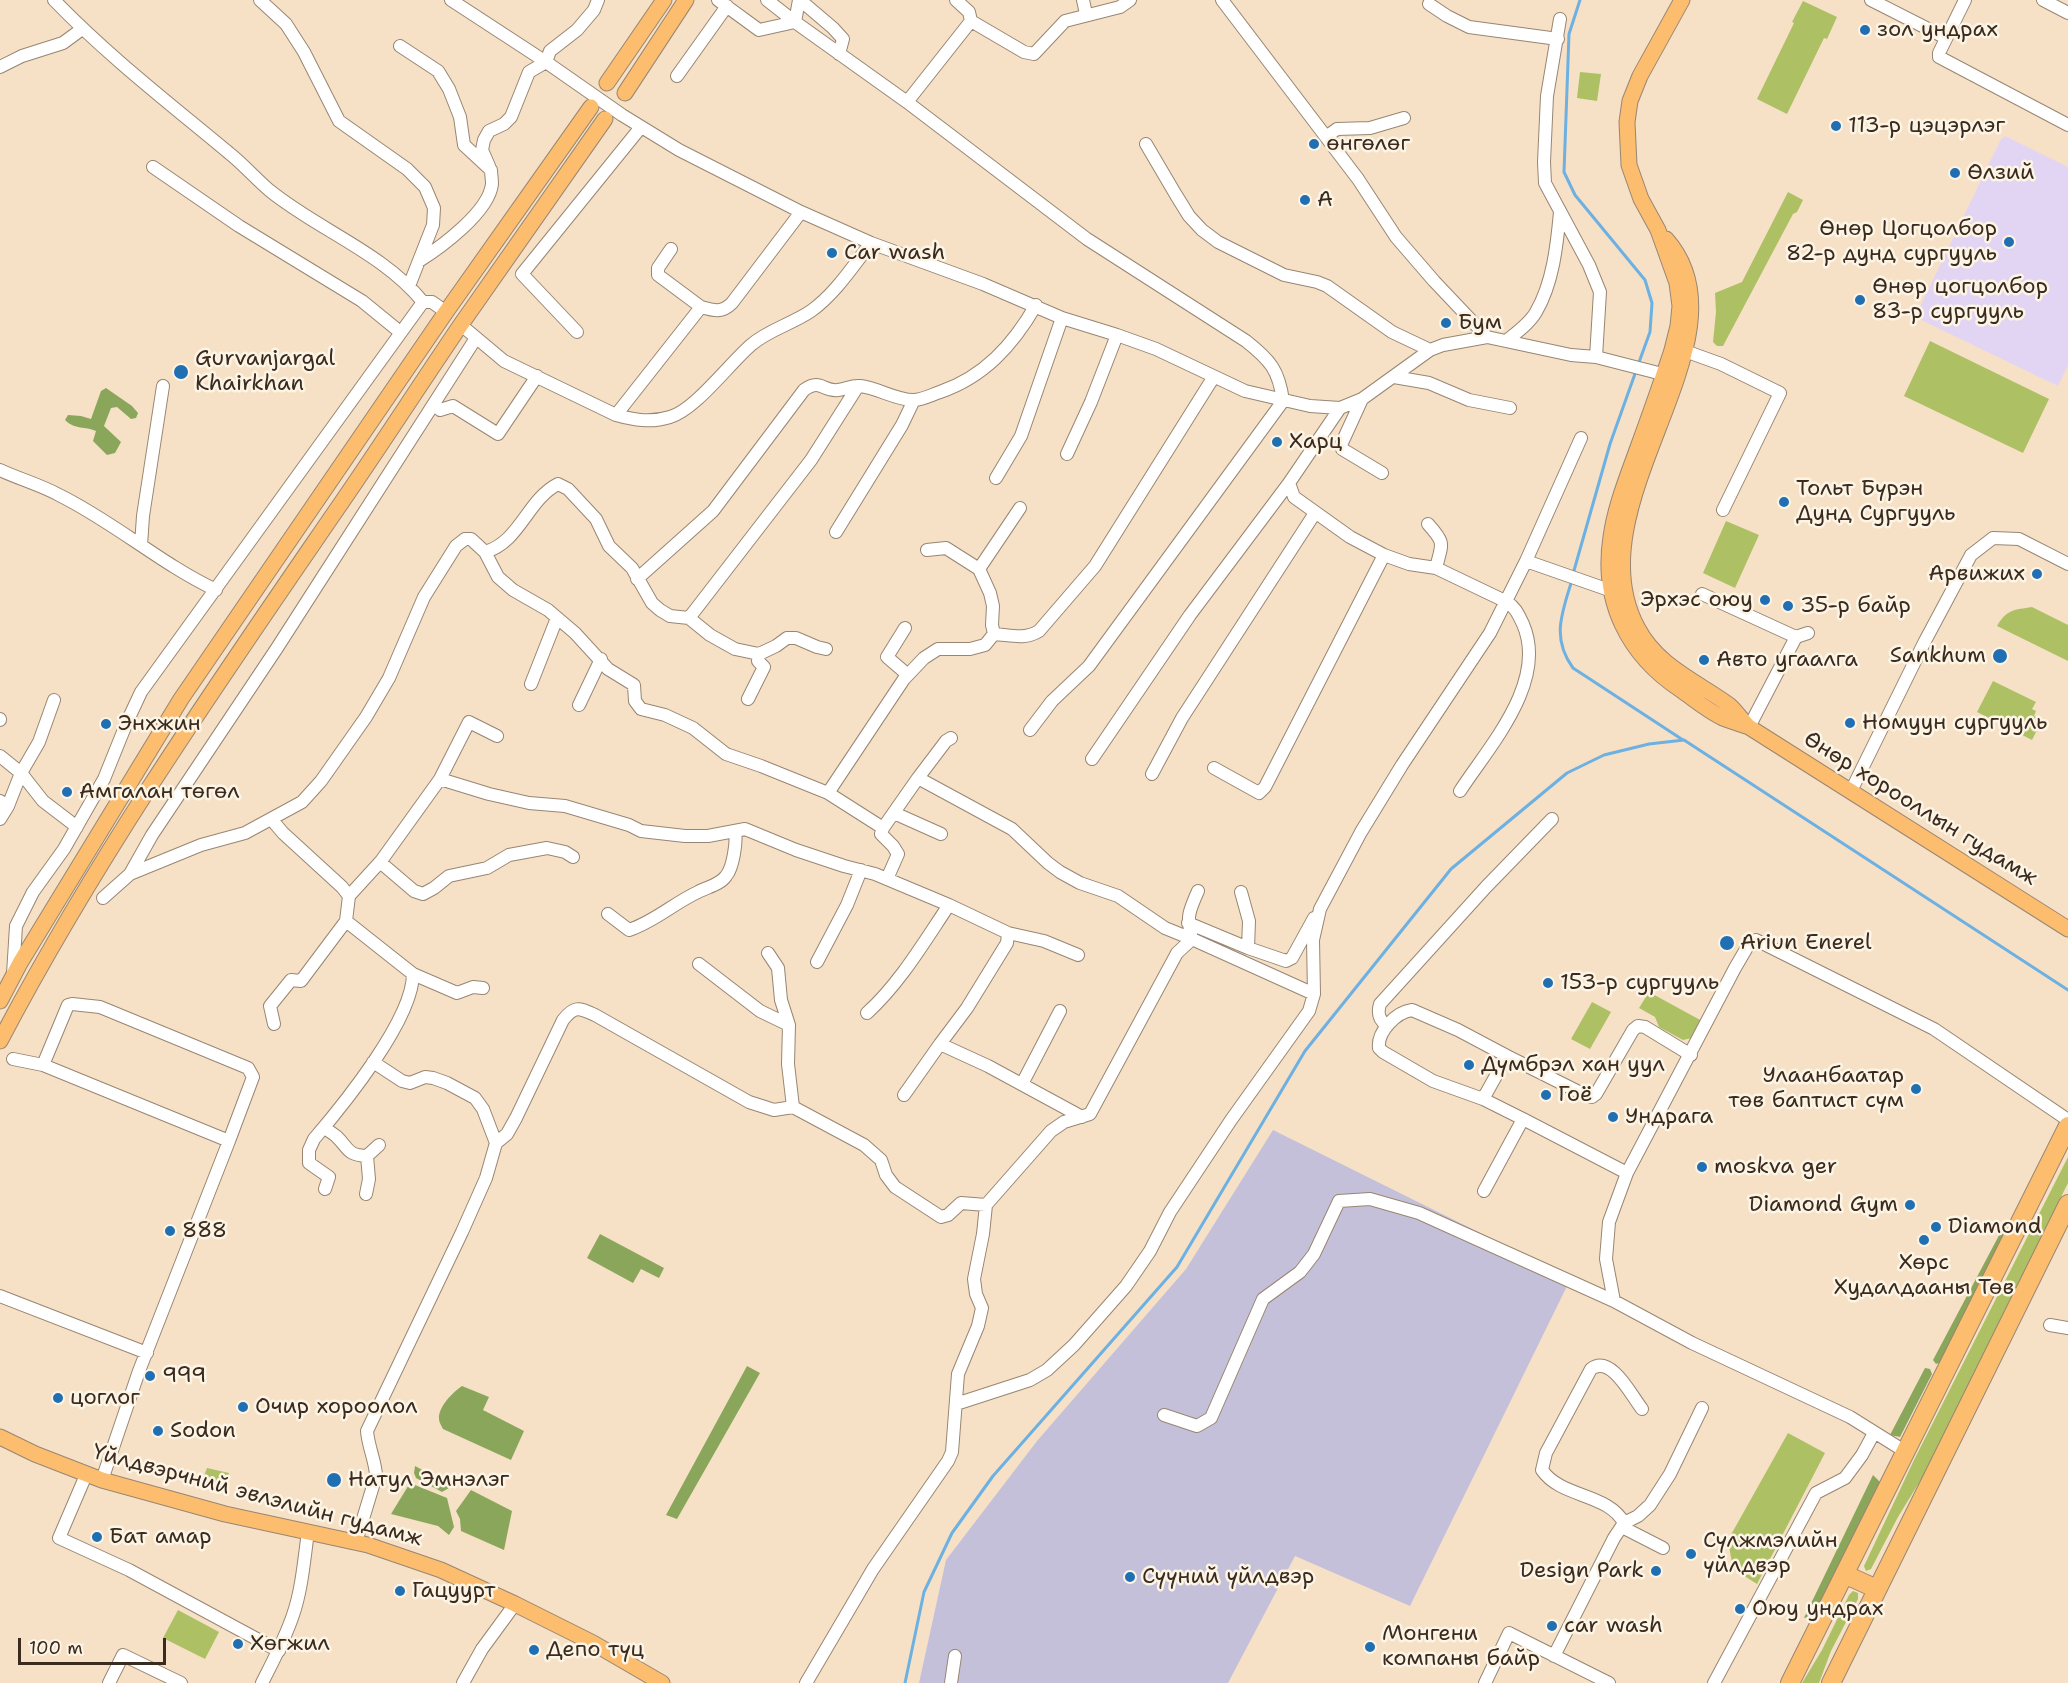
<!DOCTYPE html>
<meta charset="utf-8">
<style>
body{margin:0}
#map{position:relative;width:2068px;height:1683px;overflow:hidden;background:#f6e1c7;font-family:"Shantell Sans",sans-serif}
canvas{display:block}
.scale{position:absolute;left:18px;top:1638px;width:148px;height:27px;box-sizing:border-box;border:3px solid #3b2a1e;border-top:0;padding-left:8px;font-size:18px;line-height:21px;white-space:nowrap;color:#3b2a1e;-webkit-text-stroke:4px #fcf5e5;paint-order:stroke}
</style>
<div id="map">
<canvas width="2068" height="1683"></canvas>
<div class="scale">100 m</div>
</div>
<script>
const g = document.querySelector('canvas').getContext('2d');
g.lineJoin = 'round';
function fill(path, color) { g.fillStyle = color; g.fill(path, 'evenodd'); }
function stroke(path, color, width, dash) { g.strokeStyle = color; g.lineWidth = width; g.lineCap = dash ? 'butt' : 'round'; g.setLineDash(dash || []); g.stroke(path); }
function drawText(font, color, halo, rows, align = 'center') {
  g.font = font + ' "Shantell Sans",sans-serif'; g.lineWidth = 5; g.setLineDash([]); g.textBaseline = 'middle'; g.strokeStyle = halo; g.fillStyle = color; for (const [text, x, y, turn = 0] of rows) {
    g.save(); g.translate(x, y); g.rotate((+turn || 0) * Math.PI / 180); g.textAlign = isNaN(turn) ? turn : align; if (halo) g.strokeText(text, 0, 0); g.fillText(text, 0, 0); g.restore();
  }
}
const built = new Path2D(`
 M2005,136L2068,167V365L2058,386L1915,317L2001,139Z`);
const industrial = new Path2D(`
 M1273,1130L1571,1278L1410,1606L1295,1556L1228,1683H919L946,1560L1037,1441L1186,1269Z`);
const green = new Path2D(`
 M1803,1L1837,17L1827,39L1824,38L1787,114L1757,99L1794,23L1792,22Z
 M1580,72L1601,74L1597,101L1577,98Z
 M1788,192L1803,200L1797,212L1793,214L1723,346H1717L1713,342L1716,312L1715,293L1742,282Z
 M1930,341L2049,399L2023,453L1904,396Z
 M1726,521L1759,535L1735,588L1703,573Z
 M2032,607L2068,625V661L1997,626C2007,609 2014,610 2032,607Z
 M1993,681L2036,702L2032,709L2036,711L2034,716L2042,720L2032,740L1977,712Z
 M1649,992L1702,1021L1692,1038L1683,1040L1659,1027L1655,1017L1639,1008Z
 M1592,1002L1611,1012L1590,1049L1571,1039Z
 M2068,1157V1183L2055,1209L1925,1473L1898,1517L1871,1569L1866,1571L1864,1566L1914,1460Z
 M1788,1433L1825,1453L1757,1584L1733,1569L1728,1540Z
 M207,1468L229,1473L223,1493L200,1486Z
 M1853,1591L1858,1593V1599L1831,1651L1819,1683H1802L1822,1650L1849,1595Z
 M178,1610L219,1632L205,1659L163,1638Z`);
const forest = new Path2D(`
 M106,388L132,406L138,413L136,418L131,419L117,407L111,408L104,426L121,442L115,453L107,455L93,441L96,431C85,426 75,430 65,420L68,415L81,416L91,419L101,391Z
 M2005,1224L2011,1226L1941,1362L1936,1364L1933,1360Z
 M600,1234L664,1268L659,1278L641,1269L633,1283L587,1258Z
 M747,1366L760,1373L677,1519L666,1515Z
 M1925,1368L1930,1369L1932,1374L1900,1437L1890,1435Z
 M462,1386L489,1397L483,1410L524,1431L511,1460L443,1429C441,1425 439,1422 439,1419C438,1407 453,1392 462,1386Z
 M415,1466L450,1485L449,1488L442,1492L416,1478L414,1473Z
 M1873,1475L1881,1483L1814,1616L1804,1618Z
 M410,1483L447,1498L454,1527L449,1535L438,1526L391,1514Z
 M471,1490L512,1511L504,1550L461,1531L460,1519L456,1511Z`);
const stream = new Path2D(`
 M1580,0L1569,34L1564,172L1575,195L1645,280L1652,303L1650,332L1638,365
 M1573,574L1610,444L1636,371
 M1572,580C1562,613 1551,638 1573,668L1683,740
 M905,1683L924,1592L952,1533L993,1476L1177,1267L1305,1051L1451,869L1567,773L1604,755L1649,744L1684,740L2068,990`);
const minor = new Path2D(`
 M54,0C108,56 169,103 229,153C243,164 255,178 269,190C318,230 382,252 423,302
 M260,0L286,24L304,52L339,121L407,169L425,187L434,208L433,225L409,286
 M451,0L546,62L622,115L679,150L801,212L871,243L983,284L1062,318L1117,335L1156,349L1245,391L1310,406L1340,408L1362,399L1430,350L1443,345L1487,337L1571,355L1596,357L1670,376
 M718,0L759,30L795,22L799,0
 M767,0L795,22L907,102L1087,239L1246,341C1270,360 1279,370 1283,401L1089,666L1052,701L1030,730
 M800,0L833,28L843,39L839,54
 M956,0L969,12L971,21
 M1083,0L1086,14
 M1222,0L1358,179L1396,237L1434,281L1487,337
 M1871,0L1946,38
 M1965,0L1939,53V57L2068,125
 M2043,0L2068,13
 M1429,4L1447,16L1469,27L1558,39
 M1560,19L1547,96L1544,162L1545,183L1589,265L1600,292L1596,357
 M400,46L438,71L449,89L460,117L464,145L491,170C491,174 492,179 492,184C489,212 441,247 419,261
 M0,67L22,56L63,43L82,29
 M677,76L727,6
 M907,102L971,21L1024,52L1034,54L1065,21L1120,7L1130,0
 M1326,137L1337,129L1370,128L1404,118
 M1146,144L1176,195L1189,216L1202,230L1218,242L1284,275L1317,282L1327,286L1392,332L1430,350
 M489,166L482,150L484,140L489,131L504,124L511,117L529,72L546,62L550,51L577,30L594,10L598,0
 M153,167L239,226L362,301L400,332
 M671,249L658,268V275L701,307
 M461,325L504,361L616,415C634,420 651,423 670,417C695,410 729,364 751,345C768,330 792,324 811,311C835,294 853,266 871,243
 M577,332L522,274L641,127
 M1506,341C1516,333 1530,323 1536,312C1553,283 1557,245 1560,212
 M1685,351L1721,364L1780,393L1723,510
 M1394,377L1429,383L1469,400L1510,408
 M1362,399L1341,445L1342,449L1382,473
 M1340,408L1289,483L1294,497L1350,537L1384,555L1409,564L1436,568L1507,602C1516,608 1518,614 1523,624C1548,682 1490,745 1460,791
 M440,410L453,406L498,434L537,376
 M616,415L701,307C715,311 722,313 732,303L801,212
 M1067,454L1091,402L1117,335
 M0,470C19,479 41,485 59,495C114,522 161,564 216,590
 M996,478L1021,436L1062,318
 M1428,524C1446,544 1442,543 1436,568
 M836,532L902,425L914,400
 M141,545L143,516L163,386
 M927,550L946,548L979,569L990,593L993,606L992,625L994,634
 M485,552C520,542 527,500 558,484L568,489L596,519L609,546L632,568L652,603L660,610L670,616L689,618L710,635L735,649L754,653L759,654L776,646L787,638H796L817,647L826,649
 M1526,561L1612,591
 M979,569L1020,508
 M637,579L713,511L804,390C821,378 823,392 838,390C846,389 852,385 860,386C878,388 896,400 913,400C922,400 931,395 940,392C984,377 1013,345 1036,305
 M1702,594L1796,637
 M689,618L811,460L858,386
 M905,628L887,657L908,675
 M531,684L557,618
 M748,699L764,667L758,661L759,654
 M579,705L601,659
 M0,720V719
 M1749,727L1796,637L1808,633
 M0,756L21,773L43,801L77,827
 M1092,759L1190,615L1289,483
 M1214,768L1259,793L1265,787L1384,555
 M1152,774L1182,718L1315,513
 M918,778L946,741L951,738
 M440,779L469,722L497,736
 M1851,791L1925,641L1971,555L1993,538L2019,539L2068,564
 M828,793L904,679L924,658L938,649H970L985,645L994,634C1011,635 1024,640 1039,631L1095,566L1213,378
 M0,801L8,806L21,773L39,742L54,700
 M894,813L941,834
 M0,819L8,806
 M272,820L283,833L342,887L349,896L346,921L413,974L457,993L473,987L483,988
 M883,828L881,834L893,846L898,854L887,879
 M380,862L414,891L423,894L434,888L449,876L487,868L509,855L547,848L565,852L573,857
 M130,874L152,835L277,648L476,338
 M1241,892L1249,921L1248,948
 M349,896L381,861L440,779L489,794L529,803L565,806L629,825L641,831L685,836H708L745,829L796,850L844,866L875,874L949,905L1008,933L1007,943L967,1008L940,1044L988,1066L1082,1117
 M103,898L130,874L201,845L245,833L302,802L321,781L366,717L389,678L424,597L456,546L465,539H471L485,552L498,577L513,590L548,610L575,633L608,669L634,685L635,701L641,709L665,715L693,728L726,754L761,766L828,793L883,828L918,778L1012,829L1048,863L1060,872L1080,883L1118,896L1165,928L1192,939C1186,917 1189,911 1198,891
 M608,914L629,930C654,922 674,903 698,892C707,887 720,885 726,876C733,868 737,842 735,831
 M1188,923L1248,948L1286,961L1292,958L1314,918
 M1008,933L1044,941L1078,955
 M768,953L778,968L781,1000L789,1025L788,1064L793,1107L864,1145L881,1160L886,1175L895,1187L941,1217L948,1215L961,1203L986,1205
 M817,962L847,905L861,870
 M699,964L760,1011L789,1025
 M13,974L16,926L33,892L64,849L104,779L127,722L141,692L423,302H432L446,312
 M867,1013C900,983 924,942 949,905
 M274,1024L270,1006L291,980L301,981L346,921
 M1387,1026C1379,1020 1377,1014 1380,1004L1486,887L1552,819
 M13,1059L43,1065L229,1141L253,1077L248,1068L100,1007L72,1004L68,1005L43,1065
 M1022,1084L1060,1011
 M904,1095L940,1044
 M1483,1099L1433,1081L1383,1052L1379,1048C1377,1032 1396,1012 1412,1010L1458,1030L1507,1056
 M1523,1119L1483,1099L1507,1056L1587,1096L1592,1097L1596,1094L1633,1030L1638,1026L1645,1027L1691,1055
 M324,1128C328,1130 332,1133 336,1136C349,1148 346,1155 367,1156L379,1145
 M496,1143L507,1134L516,1118L563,1020C575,1005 579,1008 595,1015L749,1102L774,1110L793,1107
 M1627,1173L1735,968L1749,944L1756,940L1934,1029L2068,1120
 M325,1189L329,1177L309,1163V1150L314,1139C344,1104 413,1019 413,974
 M1484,1191L1523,1119L1627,1173L1609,1222L1606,1259L1614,1301
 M366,1194L369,1179L367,1156
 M0,1296L147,1353
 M2050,1325L2068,1328
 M956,1404L1030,1380L1047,1370L1074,1345L1126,1286L1150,1251L1170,1212L1231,1120L1309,1011L1314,994L1313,940L1320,909L1361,832L1402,765L1490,633L1526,561L1581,438
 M1164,1415L1197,1426L1211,1418L1263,1299L1300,1272L1314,1254L1339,1201L1370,1199L1419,1213L1614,1301L1692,1343L1850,1417L1906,1452
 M86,1475L59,1538L129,1570L279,1651
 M102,1480L139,1371L229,1141
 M1624,1523C1608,1493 1561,1498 1542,1470L1546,1453L1591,1369C1611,1354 1631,1395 1642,1409
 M1622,1527L1663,1548
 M356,1542L376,1476C376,1463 368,1446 367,1431L462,1232L486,1178L496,1143L483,1109L475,1098L447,1083L433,1078L425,1077L410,1083L402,1081L373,1062
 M1554,1656L1614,1538L1624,1523L1638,1516L1650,1505L1670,1474L1702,1408
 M109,1683L123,1655L181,1683
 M262,1683C273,1661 285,1639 293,1615C302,1589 304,1560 308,1532
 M463,1683L482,1649L515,1604
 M806,1683L873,1569L948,1461L952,1452L958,1374L978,1326L982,1308L976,1294L974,1279L983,1234L986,1205L1051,1131L1064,1122L1090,1114L1177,953L1192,939L1314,994
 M951,1683L955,1656
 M1485,1683L1509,1633L1609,1683
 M1714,1683L1816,1493L1845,1478L1862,1455L1874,1433`);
const major = new Path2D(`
 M1682,0L1640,76L1630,101L1627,122L1629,165L1641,199L1658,230L1677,283L1680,306L1678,326L1672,350C1661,384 1649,417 1637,450C1627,478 1615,507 1611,537C1601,602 1628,655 1681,690C1694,699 1708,711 1723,718C1731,721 1740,724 1749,727L2068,929
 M607,83L664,0
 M625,93L686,0
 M1666,239C1755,339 1571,502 1637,627C1657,666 1696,681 1729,705C1736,711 1741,719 1747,725
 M0,1001L20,963L181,699L446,312L591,107
 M0,1041C97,856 217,684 335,512C378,450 419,386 462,323C509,255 557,187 605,119
 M0,1437L35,1454L102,1480L225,1514L368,1545L441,1570L515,1604L593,1643L662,1683`);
const highway = new Path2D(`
 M1846,1575L1877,1589
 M1790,1683L2068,1126
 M1831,1683L2068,1204`);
const markers = [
 [1865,30,6,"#1f6fb2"],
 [1836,126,6,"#1f6fb2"],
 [1314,144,6,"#1f6fb2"],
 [1955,173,6,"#1f6fb2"],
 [1305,200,6,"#1f6fb2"],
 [2009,242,6,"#1f6fb2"],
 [832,253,6,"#1f6fb2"],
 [1860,300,6,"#1f6fb2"],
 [1446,323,6,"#1f6fb2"],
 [181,372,8,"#1f6fb2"],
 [1277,442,6,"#1f6fb2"],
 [1784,502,6,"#1f6fb2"],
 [2037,574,6,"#1f6fb2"],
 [1765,600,6,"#1f6fb2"],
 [1788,606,6,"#1f6fb2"],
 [2000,656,8,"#1f6fb2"],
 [1704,660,6,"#1f6fb2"],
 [1850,723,6,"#1f6fb2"],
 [106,724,6,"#1f6fb2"],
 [67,792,6,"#1f6fb2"],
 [1727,943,8,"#1f6fb2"],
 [1548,983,6,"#1f6fb2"],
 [1469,1065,6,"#1f6fb2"],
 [1916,1089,6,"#1f6fb2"],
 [1546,1095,6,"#1f6fb2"],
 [1613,1117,6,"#1f6fb2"],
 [1702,1167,6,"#1f6fb2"],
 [1910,1205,6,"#1f6fb2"],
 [1936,1227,6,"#1f6fb2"],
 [170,1231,6,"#1f6fb2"],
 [1924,1240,6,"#1f6fb2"],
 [150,1376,6,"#1f6fb2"],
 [58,1398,6,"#1f6fb2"],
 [243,1407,6,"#1f6fb2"],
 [158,1431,6,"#1f6fb2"],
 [334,1480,8,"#1f6fb2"],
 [97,1537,6,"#1f6fb2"],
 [1691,1554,6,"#1f6fb2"],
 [1656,1571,6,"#1f6fb2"],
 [1130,1577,6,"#1f6fb2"],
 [400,1591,6,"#1f6fb2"],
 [1740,1609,6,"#1f6fb2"],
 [1552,1626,6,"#1f6fb2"],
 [238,1644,6,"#1f6fb2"],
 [1370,1647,6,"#1f6fb2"],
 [534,1650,6,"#1f6fb2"]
];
const poiNames = [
 ["зол ундрах",1877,30],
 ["113-р цэцэрлэг",1848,126],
 ["өнгөлөг",1326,144],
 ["Өлзий",1967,173],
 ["A",1317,200],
 ["Өнөр Цогцолбор",1997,229,"right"],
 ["82-р дунд сургууль",1997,254,"right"],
 ["Car wash",844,253],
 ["Өнөр цогцолбор",1872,287],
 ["83-р сургууль",1872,312],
 ["Бум",1458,323],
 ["Gurvanjargal",195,359],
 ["Khairkhan",195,384],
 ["Харц",1289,442],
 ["Тольт Бүрэн",1796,489],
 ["Дунд Сургууль",1796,514],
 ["Арвижих",2025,574,"right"],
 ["Эрхэс оюу",1753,600,"right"],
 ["35-р байр",1800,606],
 ["Sankhum",1986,656,"right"],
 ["Авто угаалга",1716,660],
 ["Номуун сургууль",1862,723],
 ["Энхжин",118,724],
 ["Амгалан төгөл",79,792],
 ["Ariun Enerel",1740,943],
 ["153-р сургууль",1560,983],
 ["Дүмбрэл хан уул",1481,1065],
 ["Улаанбаатар",1904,1076,"right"],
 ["төв баптист сүм",1904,1101,"right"],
 ["Гоё",1558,1095],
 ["Ундрага",1625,1117],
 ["moskva ger",1714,1167],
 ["Diamond Gym",1898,1205,"right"],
 ["Diamond",1948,1227],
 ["888",182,1231],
 ["Хөрс",1924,1263,"center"],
 ["Худалдааны Төв",1924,1288,"center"],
 ["999",162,1376],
 ["цоглог",70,1398],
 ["Очир хороолол",255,1407],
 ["Sodon",170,1431],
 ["Натул Эмнэлэг",348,1480],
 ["Бат амар",109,1537],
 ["Сүлжмэлийн",1703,1541],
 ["үйлдвэр",1703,1566],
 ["Design Park",1644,1571,"right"],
 ["Сүүний үйлдвэр",1142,1577],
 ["Гацуурт",412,1591],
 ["Оюу ундрах",1752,1609],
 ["car wash",1564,1626],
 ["Монгени",1382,1634],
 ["компаны байр",1382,1659],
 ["Хөгжил",250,1644],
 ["Депо түц",546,1650]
];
const streetNames = [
 ["Өнөр хорооллын гудамж",1920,809,32],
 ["Үйлдвэрчний эвлэлийн гудамж",257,1496,15]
];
fill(built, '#e2d4f3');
fill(industrial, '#c5c0da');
fill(green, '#aec064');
fill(forest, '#8aa65a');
stroke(stream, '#6db0e2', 3);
stroke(minor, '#988672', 14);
stroke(major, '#988672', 17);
stroke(highway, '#988672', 20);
stroke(minor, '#fff', 12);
stroke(major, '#fcbd6f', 15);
stroke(highway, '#fcbd6f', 18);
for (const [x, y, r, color] of markers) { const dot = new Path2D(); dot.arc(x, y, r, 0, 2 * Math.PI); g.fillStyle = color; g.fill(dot); stroke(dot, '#fcf5e5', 2); }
drawText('22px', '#3b2a1e', '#fcf5e5', poiNames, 'left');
drawText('22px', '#3b2a1e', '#fcf5e5', streetNames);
</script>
